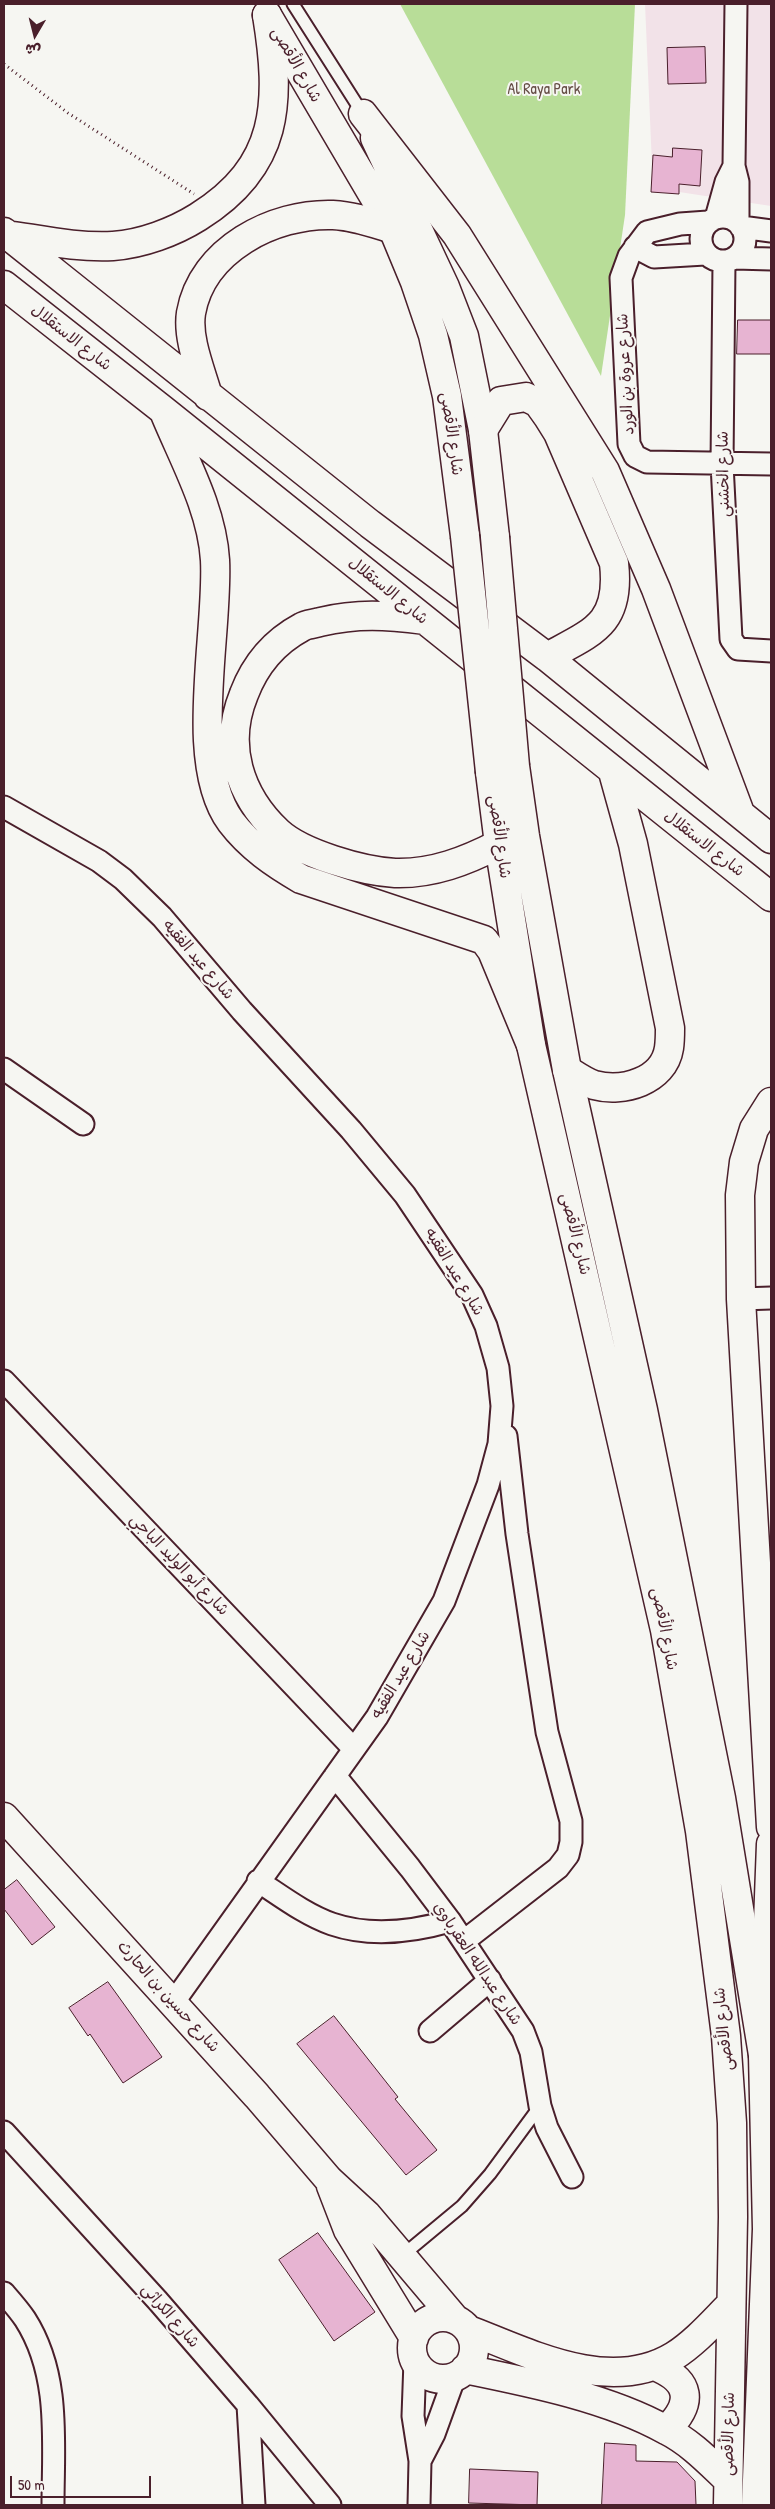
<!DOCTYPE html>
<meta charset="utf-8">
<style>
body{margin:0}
#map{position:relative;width:775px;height:2509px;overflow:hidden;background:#f6f6f2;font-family:"Patrick Hand","Playpen Sans Arabic",sans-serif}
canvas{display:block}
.frame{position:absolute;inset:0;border:5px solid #4a1f2b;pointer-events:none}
.north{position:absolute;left:10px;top:10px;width:50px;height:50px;-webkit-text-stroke:4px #f6f6f2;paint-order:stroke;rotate:188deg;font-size:14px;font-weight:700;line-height:20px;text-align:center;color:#4a1f2b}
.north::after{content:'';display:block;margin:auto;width:18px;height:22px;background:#4a1f2b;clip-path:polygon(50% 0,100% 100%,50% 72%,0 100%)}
.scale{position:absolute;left:10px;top:2476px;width:141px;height:22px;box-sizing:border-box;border:2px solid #4a1f2b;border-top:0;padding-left:6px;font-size:15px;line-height:18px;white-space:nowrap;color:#4a1f2b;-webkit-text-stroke:4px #f6f6f2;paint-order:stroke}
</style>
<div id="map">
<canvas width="775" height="2509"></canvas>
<div class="frame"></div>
<div class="north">ش</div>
<div class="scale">50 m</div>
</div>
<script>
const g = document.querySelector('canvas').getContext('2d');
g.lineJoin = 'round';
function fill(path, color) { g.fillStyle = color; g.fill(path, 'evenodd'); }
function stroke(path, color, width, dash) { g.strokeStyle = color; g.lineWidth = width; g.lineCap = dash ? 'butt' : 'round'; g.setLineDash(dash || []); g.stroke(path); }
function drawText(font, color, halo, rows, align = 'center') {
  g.font = font + ' "Patrick Hand","Playpen Sans Arabic",sans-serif'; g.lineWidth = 4; g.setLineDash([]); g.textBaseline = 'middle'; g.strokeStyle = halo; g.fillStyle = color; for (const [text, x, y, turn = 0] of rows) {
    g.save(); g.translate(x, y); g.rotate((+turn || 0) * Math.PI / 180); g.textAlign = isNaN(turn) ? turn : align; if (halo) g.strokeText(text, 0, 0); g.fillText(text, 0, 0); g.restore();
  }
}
const built = new Path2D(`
 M645,4H771V206L653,188Z`);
const green = new Path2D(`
 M400,4H635L625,215L601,376Z`);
const building = new Path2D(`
 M705,47L706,83L668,84L667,48Z
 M673,148L702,150L700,186L679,184V194L651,192L653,155L672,157Z
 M738,320H771V354H737Z
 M17,1880L55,1927L32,1945L4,1909V1890Z
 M108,1982L162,2057L123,2083L90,2034L88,2036L69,2008Z
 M334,2016L398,2097L395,2099L437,2150L406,2175L297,2044Z
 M318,2233L375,2312L334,2341L279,2260Z
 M605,2443L636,2445V2461L677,2462L695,2481L696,2505H602Z
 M470,2469L538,2472L537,2505L469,2503Z`);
const path = new Path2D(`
 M4,64L68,113L194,194`);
const lane = new Path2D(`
 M293,4L363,114
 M403,2255L462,2206L490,2174L540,2106`);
const street = new Path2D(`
 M736,4L734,166L738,182V223
 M701 239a22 22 0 1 1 44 0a22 22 0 1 1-44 0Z
 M716,218L726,182L734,166
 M708,222L680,224L647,232L629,256L621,278L629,444L635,456L647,462L771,464
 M741,227L771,231
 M635,247L654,257L705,254
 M735,258L771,259
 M724,262L722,464L731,639L738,649L771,651
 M4,807L99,861L123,879L162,917L242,1011L351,1130L405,1195L472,1295L486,1326L498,1368L502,1406L499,1444L488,1485L444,1601L377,1717L173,2003
 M4,1069L83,1124
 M741,1299L771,1298
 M4,1381L354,1749
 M335,1776L410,1868L450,1921L523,2031L531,2052L540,2106L547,2128L572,2177
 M258,1881C281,1896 306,1915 332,1924C370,1937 412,1932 450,1921
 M464,1941L558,1868L568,1855L571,1842V1821L547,1732L517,1534L506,1436
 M430,2031L490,1980
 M4,2132L158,2301L248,2405L330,2505
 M4,2293C11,2301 19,2310 25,2319C61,2375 53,2443 53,2505
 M415,2361L413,2416L420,2461L419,2505
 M248,2405L254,2505
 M420,2461L434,2434L455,2376`);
const secondary = new Path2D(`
 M267,15L393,229L415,282L433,335L447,396L465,536
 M375,138L445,287L464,336L483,430L495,537
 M515,766L525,836L567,1070L643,1410L721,1798L763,2055L767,2229L756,2505
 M490,772L499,844L531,1045L665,1630L700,1831L726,2036L732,2123L733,2217L728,2505
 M4,1817L257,2096L329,2180L367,2215L455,2319
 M331,2186L348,2230L414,2338
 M412 2348a31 31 0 1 1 62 0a31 31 0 1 1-62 0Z
 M469,2330C531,2354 610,2395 674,2356C696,2342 713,2322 731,2304
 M655,2366C691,2381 694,2403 666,2430
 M465,2369C529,2382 609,2398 666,2430C690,2442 709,2462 728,2480`);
const highway = new Path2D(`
 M363,114L457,235L605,471L656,589L740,813
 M4,232L370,524L547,657L771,839
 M7,235C42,240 78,248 113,246C142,244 174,232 198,217C280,166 281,102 267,15
 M4,285L163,410L771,897
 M208,396C201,371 187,339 191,313C202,250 273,213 333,215C354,216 373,223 393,229
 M165,414C184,460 212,509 215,560C219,632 187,763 231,822C250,847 275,864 301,879L484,940L492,951L531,1045
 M483,430L501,401L526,397L538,403L548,417L558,433L614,563C621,624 593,632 547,657
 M425,620C386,615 358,613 320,622C314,624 307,624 302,627C274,642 255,665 244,694C223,745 239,795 278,832C302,854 362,871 395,873C433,874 466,861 499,844
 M567,1070C575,1075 585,1082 594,1085C623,1093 664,1081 669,1048C670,1041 670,1034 670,1028L633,844L613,772
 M771,1102L754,1129L744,1162L740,1195L741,1299L771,1827
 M763,2055L771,1844`);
const secondaryBridge = new Path2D(`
 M465,536L490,772
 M495,537L515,766`);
const streetNames = [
 ["شارع الأقصى",296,65,60],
 ["شارع الاستقلال",71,338,38],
 ["شارع عروة بن الورد",626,374,-93],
 ["شارع الأقصى",451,434,82],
 ["شارع الخشني",724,474,-91],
 ["شارع الاستقلال",388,591,39],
 ["شارع الأقصى",499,837,82],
 ["شارع الاستقلال",704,844,38],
 ["شارع عيد الفقيه",198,960,49],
 ["شارع الأقصى",575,1234,76],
 ["شارع عيد الفقيه",454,1272,59],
 ["شارع أبو الوليد الباجي",179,1565,46],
 ["شارع الأقصى",664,1629,79],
 ["شارع عيد الفقيه",401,1675,-59],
 ["شارع عبدالله العقرباوي",477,1964,56],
 ["شارع حسين بن الحارث",168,1997,48],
 ["شارع الأقصى",724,2029,-96],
 ["شارع الكراثي",170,2316,49],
 ["شارع الأقصى",729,2434,-89]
];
const parkNames = [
 ["Al Raya Park",544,90]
];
fill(built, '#f2e2e8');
fill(green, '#b8dd98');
fill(building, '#e7b4d2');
stroke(building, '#4a1f2b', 1);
stroke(lane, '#4a1f2b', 15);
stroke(street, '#4a1f2b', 25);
stroke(secondary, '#4a1f2b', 31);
stroke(highway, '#4a1f2b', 31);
stroke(path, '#4a1f2b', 3, [1, 4]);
stroke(lane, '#f6f6f2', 11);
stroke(street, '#f6f6f2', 21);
stroke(secondary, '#f6f6f2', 28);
stroke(highway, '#f6f6f2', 28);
stroke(secondaryBridge, '#4a1f2b', 31, []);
stroke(secondaryBridge, '#f6f6f2', 28);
drawText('16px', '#4a1f2b', '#f6f6f2', streetNames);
drawText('16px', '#664e46', '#f6f6f2', parkNames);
</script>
